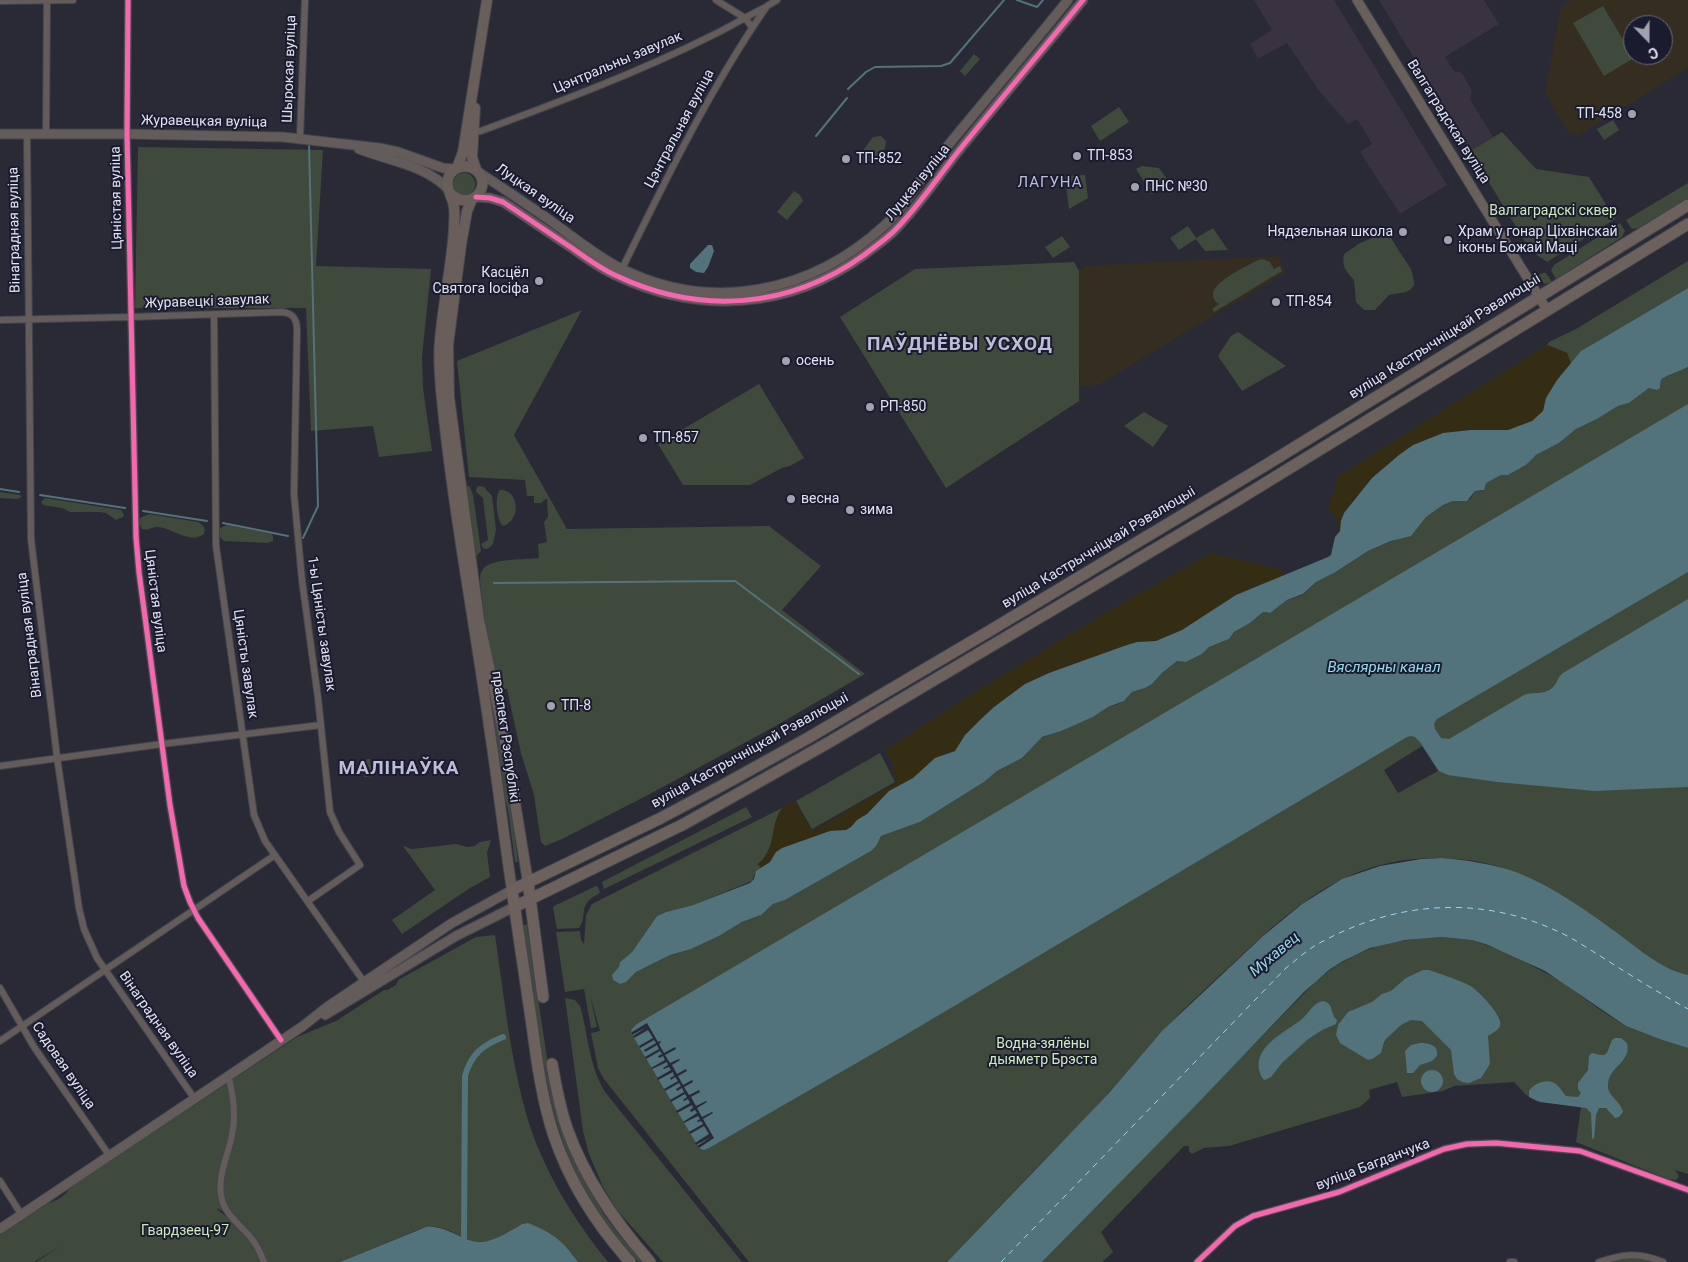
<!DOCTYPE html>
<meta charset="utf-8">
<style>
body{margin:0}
#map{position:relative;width:1688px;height:1262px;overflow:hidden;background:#292a35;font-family:Roboto,sans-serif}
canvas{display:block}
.north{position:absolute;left:1623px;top:15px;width:50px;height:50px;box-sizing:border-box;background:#1b1b2f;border:1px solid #6a6b7c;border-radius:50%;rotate:158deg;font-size:14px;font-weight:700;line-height:20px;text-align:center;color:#e0e2f0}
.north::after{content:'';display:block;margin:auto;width:18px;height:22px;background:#a0a2af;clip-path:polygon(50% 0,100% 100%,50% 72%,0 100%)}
</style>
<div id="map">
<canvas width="1688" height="1262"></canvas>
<div class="north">С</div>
</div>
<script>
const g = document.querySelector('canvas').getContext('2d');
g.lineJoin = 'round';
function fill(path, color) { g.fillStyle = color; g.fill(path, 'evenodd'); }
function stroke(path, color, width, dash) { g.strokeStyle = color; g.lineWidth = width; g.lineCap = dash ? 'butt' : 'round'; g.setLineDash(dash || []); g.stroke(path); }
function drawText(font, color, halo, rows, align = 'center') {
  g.font = font + ' Roboto,sans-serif'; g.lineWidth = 4; g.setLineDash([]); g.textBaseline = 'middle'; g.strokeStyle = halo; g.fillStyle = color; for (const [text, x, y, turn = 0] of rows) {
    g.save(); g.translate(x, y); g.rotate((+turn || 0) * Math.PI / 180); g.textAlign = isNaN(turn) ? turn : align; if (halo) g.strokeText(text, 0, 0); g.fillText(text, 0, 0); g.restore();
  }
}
const commercial = new Path2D(`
 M1254,0H1334L1447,185L1400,214L1360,152L1372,144L1357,119L1348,124L1319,91L1287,43L1258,59L1250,44L1272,30Z
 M1379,0H1484L1499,24L1445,57L1454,71L1462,73L1472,90L1470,99L1493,137L1470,151Z`);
const education = new Path2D(`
 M1571,0H1688V68L1579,135L1568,132L1545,93L1561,6ZM1633,25H1663V55H1633Z
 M1278,256L1286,272L1100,384L1080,387L1079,271L1084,266Z`);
const green = new Path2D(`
 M1603,6L1634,58L1604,76L1573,23Z
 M974,54L980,59L965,76L960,71Z
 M1119,107L1129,122L1100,141L1091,126Z
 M1613,120L1619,130L1604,140L1597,129Z
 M1502,132L1536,169L1589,177L1615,219L1547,262L1530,250L1470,151Z
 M881,136L886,141L885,148L875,160L860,162L859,156L873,137Z
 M138,147L323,150L316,266L431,269L422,357L423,388L432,451L379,457L373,426L311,431L306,308H135Z
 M1142,166L1159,168L1170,183L1152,194L1136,169Z
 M453 184a11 11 0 1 1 22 0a11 11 0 1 1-22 0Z
 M1085,175L1088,198L1069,209L1065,176Z
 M1688,183V198L1638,228L1633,229L1631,228L1626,220Z
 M794,191L800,195L803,201L787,220L777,212Z
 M1620,223L1625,231L1622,237L1556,279L1551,270L1554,265Z
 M1188,226L1196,238L1213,228L1228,250L1205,251L1196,239L1179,250L1170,238Z
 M1382,234L1391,238L1399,251L1411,269L1414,281V285L1411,289L1406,292L1389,295L1375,310H1364L1356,302L1354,280C1345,271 1342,266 1344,254L1360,243Z
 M1062,236L1070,247L1053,258L1045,247Z
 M1262,259L1270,262L1274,269L1280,266L1282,271L1214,312L1212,309L1219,304C1196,288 1246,267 1258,260Z
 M1688,261V288L1586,348L1571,364L1567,353L1547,345L1549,342L1576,329Z
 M1074,262L1079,271V401L946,488L840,317L915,269Z
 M1543,273H1546L1552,282L1545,284L1537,276Z
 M582,310L514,435L567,529L769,526L821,566L782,610L865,674L772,728L648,795L562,839L545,846L541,842L534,795L521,753L507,689H502L499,686L487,640L480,581C480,576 480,571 485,567C496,558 525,560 539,558L538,544L547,542L544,522L548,517L547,498L541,503H534V496H527L525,480L469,477L457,361Z
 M1238,332L1286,366L1242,391L1218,356L1231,336Z
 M1688,367V975C1663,969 1644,954 1623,939C1581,911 1540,876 1489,864C1441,853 1387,857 1343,879C1305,897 1272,927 1242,955C1215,980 1187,1005 1161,1033C1143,1052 1127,1073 1109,1093C1089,1115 1068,1136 1047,1157C1014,1192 980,1227 947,1262H749L604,1079L598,1068L591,1033L600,1031L590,995L597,1027L591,1028L584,989L565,992L556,932L580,931L581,940L584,944L586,915L592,904L782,808C774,825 773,853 758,864L761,868L755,873L752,881L693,905L666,912L657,916L632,952L620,962L619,967L612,978L616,982L623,983L636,972L670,955L693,948L719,936L742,922L759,916L773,904L785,900L871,851L881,836L920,822L984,782L997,771L1022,758L1039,739L1093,717L1108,707L1118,704L1126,699L1132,692L1145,688L1152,684L1162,673L1177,661L1186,662L1202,654L1209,647L1229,639L1234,632L1250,623L1263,612L1269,613L1287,600L1303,595L1316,582L1334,573L1368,551L1395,540L1420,523L1429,514L1443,505L1453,501H1465L1470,499L1475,491H1483L1485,483L1501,475H1508L1526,465L1536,455L1559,443L1576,429L1597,419L1618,406L1629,403L1649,388L1661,387V380C1664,376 1681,371 1688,367ZM1422,746L1438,771L1398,793L1384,770Z
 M759,384L804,458L790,466L782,468L750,485H683L658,444Z
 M1144,412L1168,426L1153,447L1124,426Z
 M466,485L470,487L473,495L481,551L474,559L464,487Z
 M478,486L484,487L492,496L496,530L493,544L489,548L485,549L483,548L481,544L488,540L483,498L476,492V489Z
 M500,490C519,489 522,520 503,526C497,521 494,496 500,490Z
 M0,492L20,495L22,497L17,499L0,498Z
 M45,498L121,510L124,515L123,517L116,520L106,513L100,512H70L62,508L43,505L41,502Z
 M149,514L198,522C203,525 206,527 204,534C190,545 173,528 158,527C151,527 148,531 142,529L139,522L140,518Z
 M227,525L272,534L273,537V541L268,543L224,541C219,537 219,534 220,528Z
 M487,681C502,741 511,801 518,862H515L508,810L500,779Z
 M880,753L895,782L812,829L796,801Z
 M370,759L372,776L364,777L361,760Z
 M746,807L752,817L604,889L602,882Z
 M491,840L487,853L490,877L470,888L402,934L392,920L435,890L403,846L412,849L456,844L467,847L475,846L480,842Z
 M596,886L598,887L600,893C576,905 589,913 579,928L557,929L553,908L554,906Z
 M527,924L552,1092L587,1185L604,1215L619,1235L644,1262H638C609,1230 586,1197 569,1157C555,1125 548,1089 542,1054C535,1011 529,969 523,926Z
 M495,935C504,995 510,1058 527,1117C543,1170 574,1220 608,1262H578C565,1245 557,1237 538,1228C532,1225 529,1223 522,1224C513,1229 492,1242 483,1243C462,1245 448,1219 420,1229L340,1262H265C258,1238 240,1217 216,1208C236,1225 251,1237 261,1262H36L62,1245L34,1262H0V1235L44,1204C56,1202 66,1196 71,1186L297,1037L336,1021L384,990H387L396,985L398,980L476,937Z
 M1441,937L1472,940L1506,952L1559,980L1602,1011L1626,1026L1662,1040L1688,1048V1174L1675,1170L1679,1176L1676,1180L1668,1179L1576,1142L1581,1107L1536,1101L1525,1094L1514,1082L1454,1086L1443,1091L1402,1097L1397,1082L1369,1090L1370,1098L1360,1107L1229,1146L1204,1148L1192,1154L1189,1151V1146H1184L1101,1232L1113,1252L1102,1262H1042L1315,982C1357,947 1388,940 1441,937Z
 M565,998L575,1000L580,1006C589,1037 588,1063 605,1092L742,1262H663L617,1210L603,1187L589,1154L583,1131Z
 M1621,1258H1639L1654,1262H1609Z`);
const sand = new Path2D(`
 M1547,345L1567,353L1571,364C1564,374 1554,383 1549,394C1546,401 1545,410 1540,415C1518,434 1497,429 1471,430C1418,432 1372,469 1345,512C1340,519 1342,527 1338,533C1338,520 1340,518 1328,510L1338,476Z
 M1211,553L1284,570L1282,577L1236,595L1182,630L1156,641L1137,642L1124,646L1049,673L1025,684L994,707L980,720L965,735L956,751L943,754L913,778L889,791L867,814L857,820L849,829L837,830L782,848C774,854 771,863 761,868L758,864C777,851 769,826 781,810C784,806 791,804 795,801L812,831L897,782L891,771L895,768L885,750L975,692L1117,606Z`);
const water = new Path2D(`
 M708,245H712L714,251L708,267L704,273L696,272L690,268V264Z
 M1688,288V367C1683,370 1662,377 1661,380C1660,383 1661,386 1660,388L1657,390L1649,388L1629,403L1618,406L1597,419L1576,429L1559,443L1536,455L1526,465L1508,475H1501L1486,483L1484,490L1475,491L1467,501H1453L1443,505L1426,517L1411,536L1391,541L1368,551L1334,573L1316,582L1303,594L1287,600L1270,613L1263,612L1250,623L1234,632L1229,639L1209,647L1202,654L1186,662L1177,661L1162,673L1152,684L1145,688L1132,692L1124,701L1108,707L1093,717L1061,731L1042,737L1022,758L997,771L984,782L920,822L881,836L876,846L871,851L785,900L773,904L761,915L742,922L719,936L691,949L670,955L636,972L626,982L620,984L613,980L612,975L619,967L620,962L632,952L657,916L666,912L693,905L750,883L754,879L756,871L770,862L776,852L782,848L830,831L846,830L851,827L857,820L867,814L889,791L913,778L935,758L955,751L965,735L980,720L994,707L1025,684L1049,673L1124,646L1137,642L1156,641L1182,630L1236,595L1328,557L1331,555L1335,537L1340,531L1341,521L1344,513L1372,478L1399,455L1413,445L1443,433L1471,430H1508L1532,421L1543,411L1546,398L1557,380L1581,351Z
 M1688,404V572L1437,719L1434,724L1435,729L1441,738L1449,739L1524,695C1534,691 1546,696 1554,686C1558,681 1558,677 1563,673L1688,599V787L1595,791L1497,782L1448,775L1439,771L1420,742L1415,737L1411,736L1407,737L907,1034L709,1148L704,1150L699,1148L634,1038L631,1030L637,1024Z
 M1442,858C1465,860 1487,863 1510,870C1548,883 1584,909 1616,932C1639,949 1659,968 1688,975V1048L1662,1040L1626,1026L1545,971L1488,945L1472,940L1441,937L1405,940L1370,948L1343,961L1329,970L1304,992L1198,1103L1042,1262H947L1109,1093L1162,1031L1263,936L1302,904L1342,879L1380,866L1421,859Z
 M1423,970H1429C1440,974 1463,981 1472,987C1480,993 1504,1017 1500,1026C1498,1031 1492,1033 1488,1036L1490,1064L1481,1078L1469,1083L1462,1082L1457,1079L1454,1074L1451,1050L1422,1021L1411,1020L1401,1025L1386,1039L1384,1042L1381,1053L1372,1059L1368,1060L1340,1043L1336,1035L1338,1025L1348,1012L1372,1002L1382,994L1391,991L1406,978Z
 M1323,1001C1334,1003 1330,1014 1337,1020L1336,1024L1322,1030L1307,1040L1282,1063L1271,1077L1265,1080L1263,1079C1246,1049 1285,1033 1302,1019C1309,1013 1313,1003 1323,1001Z
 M1615,1038H1621L1627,1043C1632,1062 1608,1067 1608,1085C1607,1096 1621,1101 1623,1112L1619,1117L1615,1118L1606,1108H1599L1596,1115L1594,1139L1592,1138V1135L1591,1113L1586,1108L1540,1102L1529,1097V1091C1535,1082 1550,1077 1558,1086C1562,1090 1563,1093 1566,1096L1578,1097L1581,1093L1578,1089V1083L1588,1070L1589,1056L1592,1053C1610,1058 1606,1053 1612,1040Z
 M1420,1043C1429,1043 1439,1045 1437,1056L1432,1061L1420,1065L1413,1073H1407L1405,1051L1411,1045Z
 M1421 1081a11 11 0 1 1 22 0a11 11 0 1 1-22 0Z
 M528,1223C553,1233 562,1240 578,1262H340L426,1227C448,1224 464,1244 483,1242C494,1241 512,1230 522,1224Z`);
const pier = new Path2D(`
 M647,1023L658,1042L660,1041L661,1042L659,1044L664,1053L675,1047L676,1049L665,1055L670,1063L679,1059L680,1060L672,1065L677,1074L686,1069L687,1071L678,1076L683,1085L692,1080L693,1082L684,1087L689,1095L699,1090L700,1092L691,1097L696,1106L706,1101L707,1102L697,1108L702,1117L712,1112L713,1113L703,1119L714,1138L699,1148L697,1146L711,1137L696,1145L695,1143L709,1134L704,1126L690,1134L689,1132L703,1124L701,1121L698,1122L697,1121L700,1119L698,1116L684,1123L683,1122L697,1113L695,1110L691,1112L690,1110L693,1108L692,1105L677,1113L676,1111L690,1103L688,1099L684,1101L683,1100L687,1097L685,1094L671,1102L670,1100L684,1092L682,1088L677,1091L676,1089L681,1086L679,1083L665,1091L664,1089L678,1081L675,1077L671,1080L670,1078L674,1076L673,1072L658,1080L657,1078L671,1070L669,1067L664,1069L663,1068L668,1065L667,1062L652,1069L651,1068L665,1060L663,1056L659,1058L658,1056L662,1054L660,1051L646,1059L645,1057L659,1049L657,1045L645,1052L644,1050L656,1043L654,1040L640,1048L639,1046L653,1038L648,1030L634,1038L633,1036L647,1027L632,1035V1032Z`);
const stream = new Path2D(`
 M1017,0L1037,7L1043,0
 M848,89L866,72L875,67L941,66L950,63L1004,0
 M816,136L847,98
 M0,489L19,492
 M40,495L125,508
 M143,511L207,521
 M223,523L288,536
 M303,538L318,506L309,144
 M494,583L735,581L859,674`);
const canal = new Path2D(`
 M464,1237L465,1076C471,1054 483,1045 503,1037`);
const ferry = new Path2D(`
 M1001,1262L1286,968C1296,960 1306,951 1316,945C1392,902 1477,894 1557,931C1571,937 1584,946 1597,954C1627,973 1657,992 1688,1009`);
const minor = new Path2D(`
 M128,0L127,134L136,537L139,572L170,805L184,886L190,902L198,918L281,1040
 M716,0L745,18L752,27
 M0,1L73,0
 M474,132L481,131C559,102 637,73 711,36C730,27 747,16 766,7
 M27,134L31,539L57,757L79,908L84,929L97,958L194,1098
 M46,134L47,0
 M300,138L305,0
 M620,273C665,181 709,90 767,6L777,0
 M214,315L216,546L254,815L265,841L364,982
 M0,320L130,317L282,312C293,313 297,319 297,330L294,494L302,580L318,698L330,812L339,832L360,865L308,901
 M0,766L162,744L321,725
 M0,988L34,1047L109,1155
 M0,1041L275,855
 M228,1075C233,1093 236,1116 232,1135C228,1156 218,1174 221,1195C224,1215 240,1224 251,1238C257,1245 261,1254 264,1262
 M0,1181L21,1214
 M1197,1262L1235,1226L1253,1216L1339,1192L1444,1149L1467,1144L1496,1143L1580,1151L1688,1190
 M1510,1262H1514
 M1599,1262C1624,1254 1638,1252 1663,1262`);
const tertiary = new Path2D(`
 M0,134H127L283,137L379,148L398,152L443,168L455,169
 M359,149C389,161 426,165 449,190
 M478,172C500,186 522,201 544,216C570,234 594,255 622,269C713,314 812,292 885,225C899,213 909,196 920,181C931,166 943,152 955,137C993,91 1031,46 1068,0
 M476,197L490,198L503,202C526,217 549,233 572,248C586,258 601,269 617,276C700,315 789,309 864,255C874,247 885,240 894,231C920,205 941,172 965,143C1004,95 1044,48 1083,0
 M325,1015L456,936L514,907
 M0,1229L303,1026L327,1007L452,923L512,890`);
const secondary = new Path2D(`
 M1357,0L1547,310`);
const primary = new Path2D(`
 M475,108L472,157L476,170
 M457,168L463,152L487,0
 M451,194C470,212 493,187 477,171C468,163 454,166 449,176C444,187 453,197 454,207C455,214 454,221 454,228C452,265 443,303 440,341C438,357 440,373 441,390C452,505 474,618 490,733C498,785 504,838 512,890
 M472,199L467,211L461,245L448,345L449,397L479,620L504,735L528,882`);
const trunk = new Path2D(`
 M528,882L543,997
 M514,907L684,824L826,744L1236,501L1688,224
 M552,1064C556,1086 560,1110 568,1131C586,1181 616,1223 650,1262
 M630,1262C597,1225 570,1183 554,1136C542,1100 537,1062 532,1025C525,980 519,935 512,890L659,819L723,785L808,738L986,633L1261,468L1688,205`);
const cycleway = new Path2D(`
 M128,0L127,134L136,537L139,572L170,805L184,886L190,902L198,918L281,1040
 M476,197L490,198L503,202C526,217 549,233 572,248C586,258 601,269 617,276C700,315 789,309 864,255C874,247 885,240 894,231C920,205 941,172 965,143C1004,95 1044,48 1083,0
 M1197,1262L1235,1226L1253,1216L1339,1192L1444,1149L1467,1144L1496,1143L1580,1151L1688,1190`);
const markers = [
 [1632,114,5,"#a0a2af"],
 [1077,156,5,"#a0a2af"],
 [846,159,5,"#a0a2af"],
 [1135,187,5,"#a0a2af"],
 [1403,232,5,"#a0a2af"],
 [1448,240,5,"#a0a2af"],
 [539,281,5,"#a0a2af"],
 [1276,302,5,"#a0a2af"],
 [786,361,5,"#a0a2af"],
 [870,407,5,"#a0a2af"],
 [643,438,5,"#a0a2af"],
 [791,499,5,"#a0a2af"],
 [850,510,5,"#a0a2af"],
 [551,706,5,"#a0a2af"]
];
const streetNames = [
 ["Цэнтральны завулак",618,63,-23],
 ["Шырокая вуліца",290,69,-88],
 ["Журавецкая вуліца",204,122,1],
 ["Валгаградская вуліца",1448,122,58],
 ["Цэнтральная вуліца",680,129,-62],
 ["Луцкая вуліца",918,183,-51],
 ["Луцкая вуліца",535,194,35],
 ["Цяністая вуліца",117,198,-91],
 ["Вінаградная вуліца",15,230,-91],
 ["Журавецкі завулак",207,302,-2],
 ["вуліца Кастрычніцкай Рэвалюцыі",1445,337,-32],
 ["вуліца Кастрычніцкай Рэвалюцыі",1099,548,-31],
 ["Цяністая вуліца",155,601,83],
 ["1-ы Цяністы завулак",321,624,82],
 ["Вінаградная вуліца",30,635,-97],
 ["Цяністы завулак",245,664,82],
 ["праспект Рэспублікі",505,737,82],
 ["вуліца Кастрычніцкай Рэвалюцыі",750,751,-29],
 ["Вінаградная вуліца",158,1025,55],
 ["Садовая вуліца",63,1066,56],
 ["вуліца Багданчука",1373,1165,-21]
];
const poiNames = [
 ["ТП-458",1622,114,"right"],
 ["ТП-853",1087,156],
 ["ТП-852",856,159],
 ["ПНС №30",1145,187],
 ["Нядзельная школа",1393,232,"right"],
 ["Храм у гонар Ціхвінскай",1458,232],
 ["іконы Божай Маці",1458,248],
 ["Касцёл",529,273,"right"],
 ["Святога Іосіфа",529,289,"right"],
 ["ТП-854",1286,302],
 ["осень",796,361],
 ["РП-850",880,407],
 ["ТП-857",653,438],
 ["весна",801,499],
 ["зима",860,510],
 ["ТП-8",561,706]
];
const parkNames = [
 ["Валгаградскі сквер",1553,211],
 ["Водна-зялёны",1043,1044],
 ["дыяметр Брэста",1043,1060],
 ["Гвардзеец-97",185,1231]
];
const neighbourhoodNames = [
 ["ЛАГУНА",1050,183]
];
const waterNames = [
 ["Вяслярны канал",1384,668],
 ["Мухавец",1275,955,-40]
];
const districtNames = [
 ["ПАЎДНЁВЫ УСХОД",960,345],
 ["МАЛІНАЎКА",399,769]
];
fill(commercial, '#383241');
fill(education, '#342d20');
fill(green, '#3f4a3c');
fill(sand, '#352d13');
fill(water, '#52727c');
fill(pier, '#292a35');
stroke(stream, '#52727c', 2);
stroke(canal, '#52727c', 6);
stroke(ferry, '#96daec', 1, [6, 5]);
stroke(minor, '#43454e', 8);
stroke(tertiary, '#43454e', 11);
stroke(secondary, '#43454e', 11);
stroke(primary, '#43454e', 12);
stroke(trunk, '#43454e', 13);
stroke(minor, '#645c5a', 6);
stroke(tertiary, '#645c5a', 9);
stroke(secondary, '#6a605b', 9);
stroke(primary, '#695e5a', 10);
stroke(trunk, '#6c615d', 11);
stroke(cycleway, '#f766af', 5);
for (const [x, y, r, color] of markers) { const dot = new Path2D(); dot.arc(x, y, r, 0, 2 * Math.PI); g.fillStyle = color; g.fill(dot); stroke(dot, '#1b1b2f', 2); }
drawText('14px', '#e0e2f0', '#1b1b2f', streetNames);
drawText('14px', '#e0e2f0', '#1b1b2f', poiNames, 'left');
drawText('14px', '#ccecbb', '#1b1b2f', parkNames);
g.letterSpacing = '1px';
drawText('15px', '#bcbed9', '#1b1b2f', neighbourhoodNames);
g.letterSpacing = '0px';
drawText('italic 15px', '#96daec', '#1b1b2f', waterNames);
g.letterSpacing = '1px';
drawText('bold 19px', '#bcbed9', '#1b1b2f', districtNames);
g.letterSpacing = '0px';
</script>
